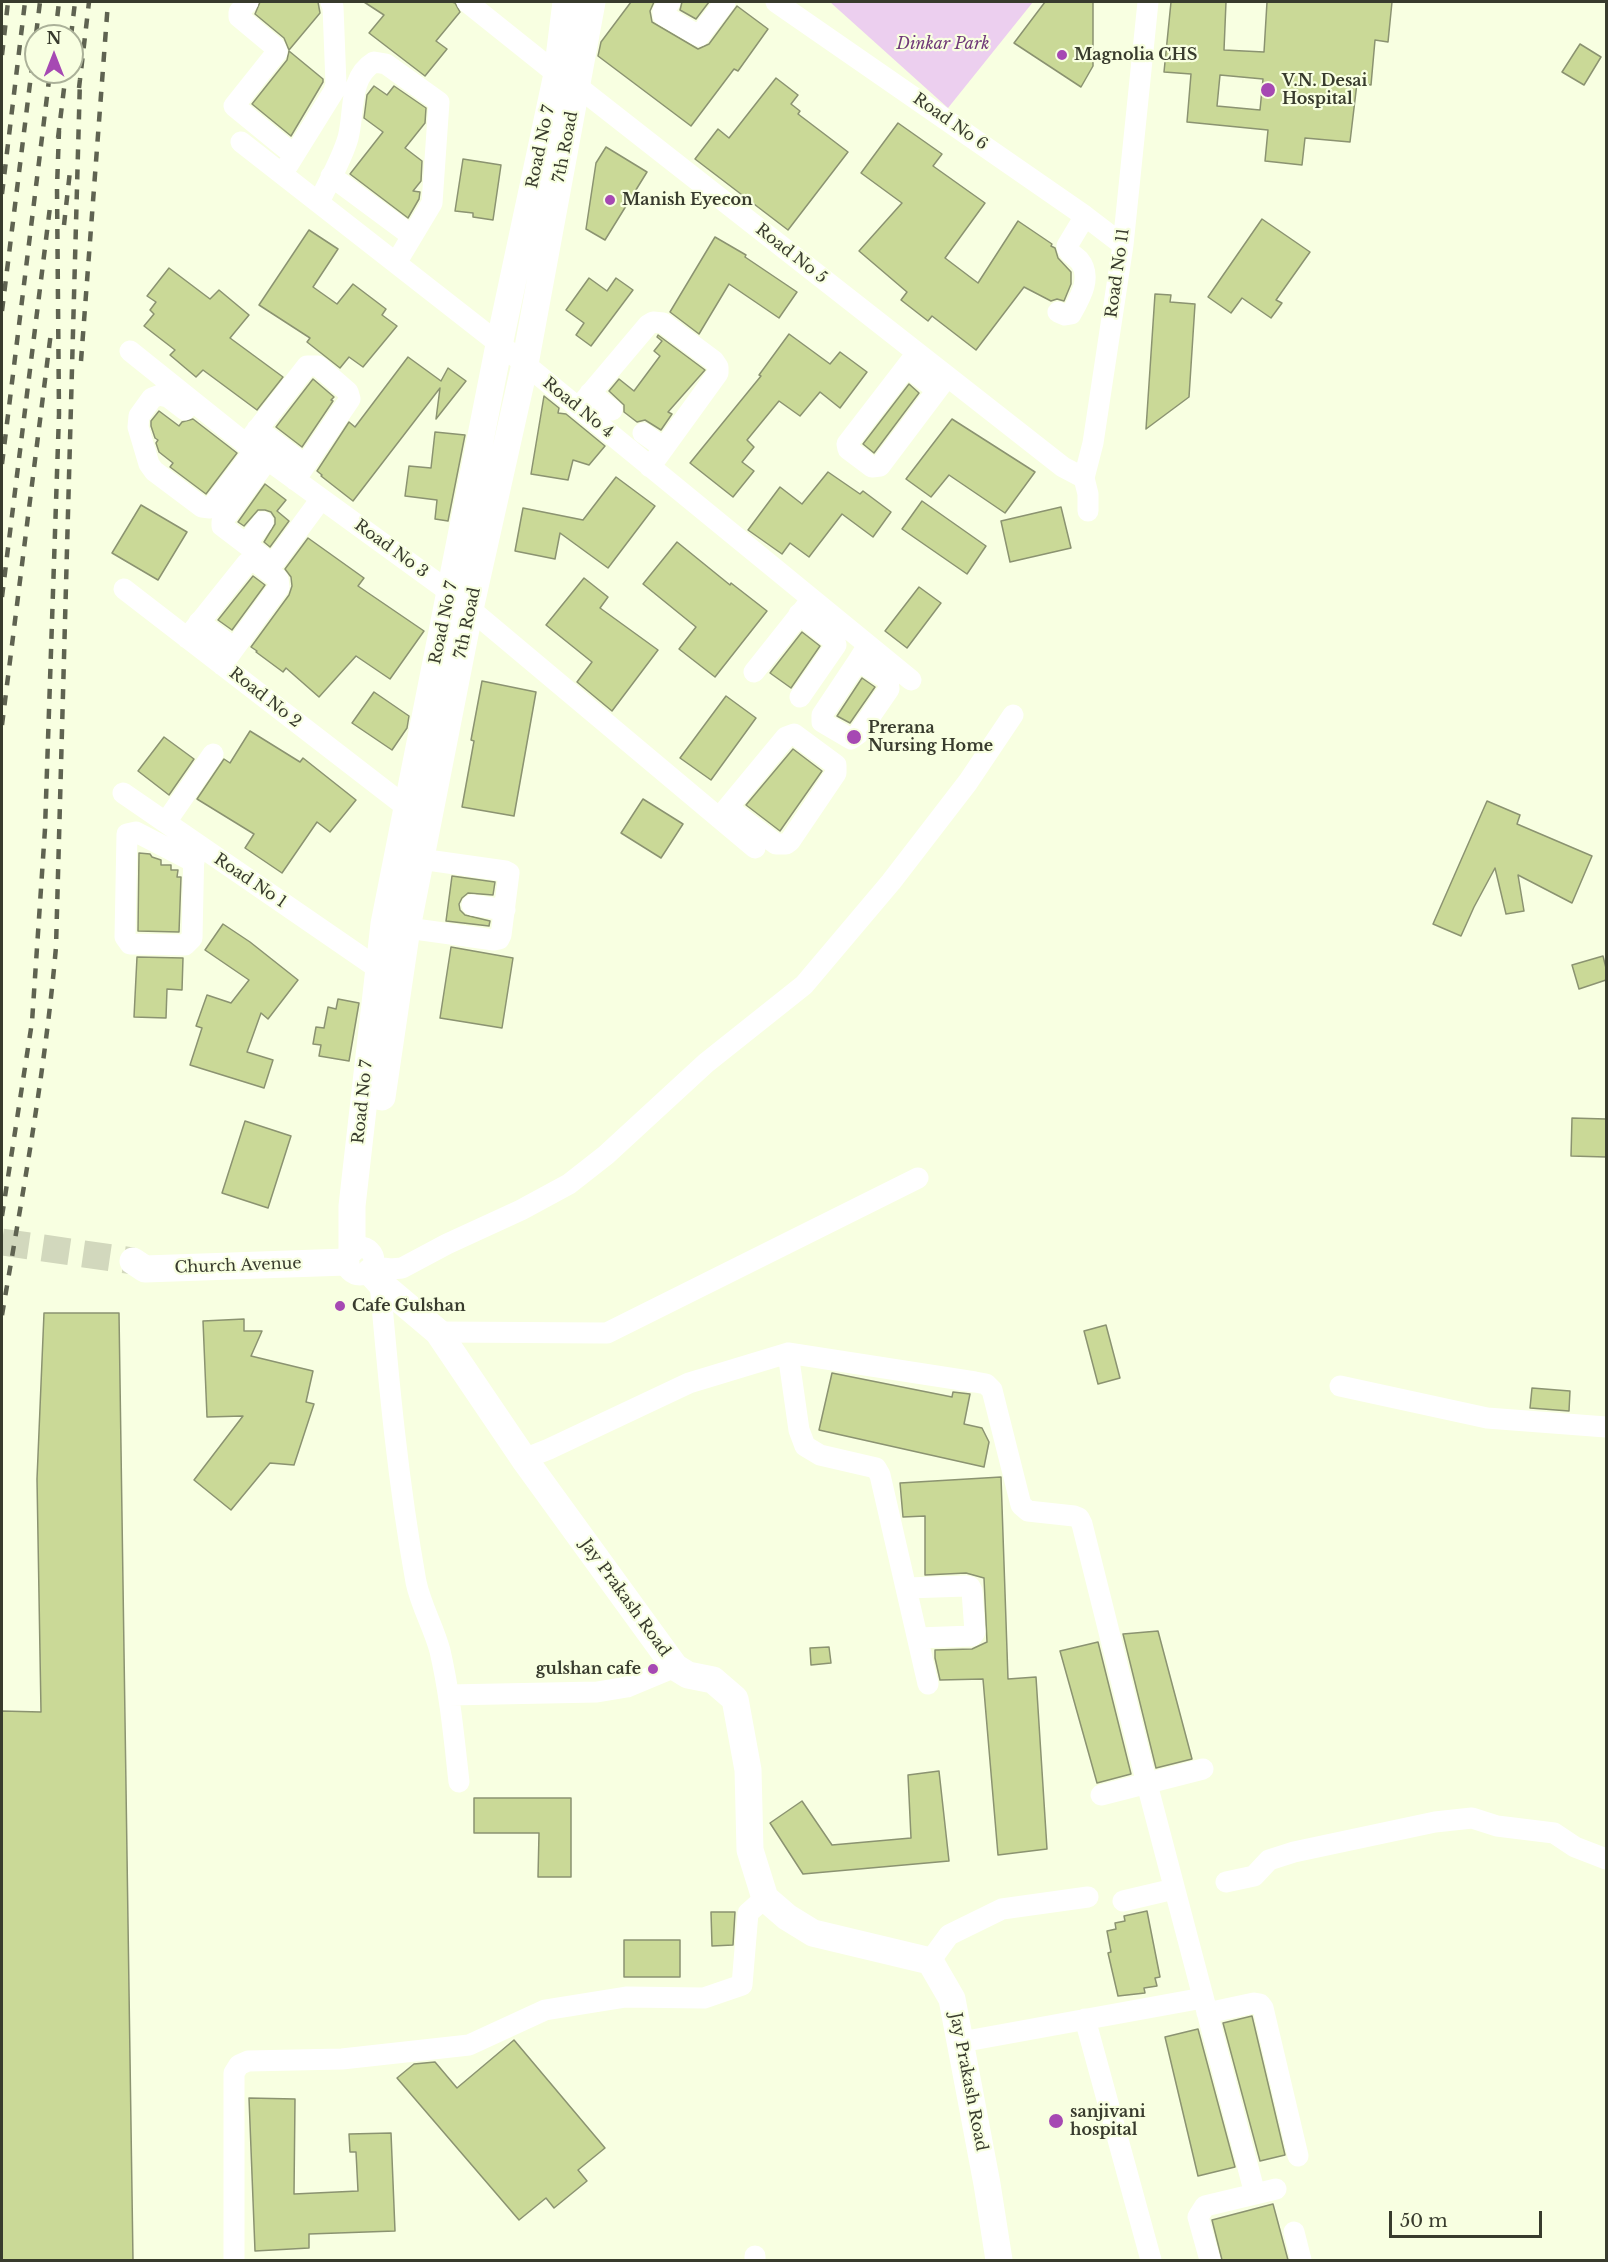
<!DOCTYPE html>
<style>
body{margin:0}
#map{position:relative;width:1608px;height:2262px;overflow:hidden;background:#f8ffe1;font-family:"Libre Baskerville",serif}
canvas{display:block}
.frame{position:absolute;inset:0;border:3px solid #383b2d;pointer-events:none}
.north{position:absolute;left:24px;top:24px;width:60px;height:60px;box-sizing:border-box;background:#f8ffe1;border:2px solid #abb199;border-radius:50%;rotate:0deg;font-size:16px;font-weight:700;line-height:24px;text-align:center;color:#383b2d}
.north::after{content:'';display:block;margin:auto;width:21px;height:27px;background:#a649b3;clip-path:polygon(50% 0,100% 100%,50% 72%,0 100%)}
.scale{position:absolute;left:1389px;top:2211px;width:153px;height:27px;box-sizing:border-box;border:3px solid #383b2d;border-top:0;padding-left:8px;font-size:18px;line-height:21px;white-space:nowrap;color:#383b2d;-webkit-text-stroke:4px #f8ffe1;paint-order:stroke}
</style>
<div id="map">
<canvas width="1608" height="2262"></canvas>
<div class="frame"></div>
<div class="north">N</div>
<div class="scale">50 m</div>
</div>
<script>
const g = document.querySelector('canvas').getContext('2d');
g.lineJoin = 'round';
function paint(path, color) { g.fillStyle = color; g.fill(path, 'evenodd'); }
function strokePath(path, color, width, dash) { g.strokeStyle = color; g.lineWidth = width; g.lineCap = dash ? 'butt' : 'round'; g.setLineDash(dash || []); g.stroke(path); }
function write(font, color, halo, rows, align = 'center') {
  g.font = font + ' "Libre Baskerville",serif'; g.lineWidth = 4.5; g.setLineDash([]); g.textBaseline = 'middle'; g.strokeStyle = halo; g.fillStyle = color; for (const [text, x, y, turn = 0] of rows) {
    g.save(); g.translate(x, y); g.rotate((+turn || 0) * Math.PI / 180); g.textAlign = isNaN(turn) ? turn : align; if (halo) g.strokeText(text, 0, 0); g.fillText(text, 0, 0); g.restore();
  }
}
const green = new Path2D(`
 M830,2h203l-85,106z`);
const building = new Path2D(`
 M260,2h58l2,11 -31,37 -5,-12 -29,-24z
 M364,2h88l3,1 5,9 -24,29 11,8 -22,27 -56,-43 15,-18z
 M631,2h23l-4,9 2,11 46,27 11,-5 28,-38 31,23 -30,42 -4,-2 -43,57 -93,-70 3,-14z
 M682,2h27l-13,17 -16,-9z
 M1045,2h48v64l-12,21 -67,-44z
 M1171,2h55l-2,48 40,2 3,-50h125l-4,40 -13,-2 -4,45 -14,-2 -7,59 -45,-4 -3,27 -37,-4 3,-31 -81,-8 4,-48 -27,-2zM1220,75l43,4 -3,31 -43,-4z
 M1580,44l21,13 -17,28 -22,-13z
 M289,51l34,28v3l-32,54 -39,-32 35,-44z
 M776,78l22,17 -7,9 9,7 -2,3 50,38 -60,78 -93,-71 23,-30 11,9z
 M374,86l13,9 7,-9 32,22 -1,15 -20,25 17,13 -1,20 -8,10 7,1 -1,7 -11,19 -58,-44 33,-42 -19,-14 3,-23z
 M898,123l44,31 -9,12 52,37 -40,55 33,25 40,-62 34,23 -1,2 4,2 3,10 13,14v12l-7,17 -7,-2 -6,2 -27,-14 -48,63 -44,-34 -4,5 -27,-21 6,-8 -48,-41 43,-48 -41,-30z
 M606,147l41,25 -42,68 -19,-11 10,-66z
 M463,159l38,6 -8,55 -20,-3v-4l-18,-2z
 M1262,219l48,33 -34,48 6,3 -11,15 -29,-20 -11,15 -23,-16z
 M309,230l29,19 -25,38 24,17 16,-20 33,25 -4,6 15,11 -34,41 -14,-10 -9,11 -33,-26 3,-4 -51,-33z
 M715,237l31,18 -1,2 52,35 -18,26 -50,-34 -30,50 -29,-22z
 M169,268l41,31 9,-9 30,25 -19,23 53,39 -26,33 -54,-40 -7,7 -26,-22 5,-5 -31,-24 10,-12 -4,-4 6,-8 -9,-6z
 M589,278l18,13 9,-13 17,12 -42,56 -15,-11 8,-12 -18,-13z
 M1155,294l16,1 -1,7 25,2 -6,93 -43,32z
 M789,334l41,30 10,-12 27,20 -27,36 -20,-16 -20,24 -21,-15 -32,39 7,7 -12,15 12,9 -21,26 -43,-34 71,-87 -2,-1z
 M658,335l47,35 -37,42 4,2 -11,16 -16,-10 -8,2 -13,-10v-7l-15,-14 10,-12 15,12 26,-35 -6,-5 8,-10 -5,-4z
 M408,357l33,24 7,-13 18,13 -30,38 4,-31 -87,113 -32,-25 1,-1 -5,-4 32,-49 6,5z
 M313,379l21,18 -3,3 2,1 -31,46 -26,-20z
 M909,384l10,9 -45,60 -11,-9z
 M544,396l15,12 -1,5 8,1 39,32 -16,19 -16,-5 -5,20 -37,-6z
 M159,411l20,15 3,-4 11,-3 44,34 -31,41 -36,-27 3,-4 -14,-11 -3,-9 2,-3 -3,-2 -4,-12v-5z
 M952,419l83,53 -30,41 -56,-38 -18,22 -25,-18z
 M435,432l30,3 -17,86 -13,-2 2,-19 -32,-4 4,-30 22,2z
 M828,472l32,22 3,-3 28,21 -18,25 -31,-23 -33,43 -19,-14 -8,11 -34,-24 32,-43 22,17z
 M616,477l39,29 -47,62 -48,-35 -5,26 -40,-8 8,-43 60,12z
 M265,484l21,16 -9,11 12,10 -19,26 -6,-5 11,-18v-6l-4,-6 -6,-2h-7l-14,16 -6,-4z
 M922,501l64,45 -19,28 -65,-45z
 M141,505l46,27 -29,48 -46,-27z
 M1061,507l10,41 -61,14 -9,-41z
 M308,538l56,40 -6,8 66,45 -34,48 -34,-23 -37,41 -33,-29 -3,4 -27,-20 1,-1 -6,-4 38,-52 3,-9 -1,-9 -6,-8z
 M677,542l53,43 1,-2 36,28 -52,66 -36,-28 17,-22 -53,-43z
 M253,576l12,9 -33,45 -14,-10z
 M584,578l24,19 -8,11 58,42 -46,61 -35,-29 15,-20 -46,-37z
 M919,587l22,16 -34,45 -22,-17z
 M802,632l18,14 -29,42 -21,-15z
 M862,678l13,9 -25,36 -13,-7z
 M482,681l54,11 -22,124 -52,-9 12,-66 -3,-1z
 M374,692l35,24 -2,12 -15,22 -40,-27z
 M726,696l30,22 -45,62 -31,-22z
 M250,731l50,31 3,-4 53,42 -26,32 -13,-10 -35,51 -37,-25 9,-14 -57,-35 27,-40 6,4z
 M164,737l30,22 -25,36 -31,-24z
 M793,749l29,22 -42,60 -34,-26z
 M643,799l40,25 -22,34 -40,-25z
 M1487,801l33,14 -3,9 75,32 -20,47 -54,-28 6,36 -18,3 -11,-46 -21,39 -13,29 -28,-12z
 M139,853l11,1 2,3 9,3v5h10v5h7l-1,7h4l-2,55 -41,-1z
 M452,876l43,6 -2,13 -25,-2 -6,5 -3,6 1,6 5,5 25,6 -1,5 -43,-5z
 M223,924l27,18 48,38 -30,39 -7,-6 -14,39 26,8 -9,28 -74,-23 12,-37 -6,-2 11,-31 24,8 18,-23 -44,-30z
 M451,947l62,11 -11,70 -62,-10z
 M1603,956l3,12v12l-27,9 -7,-24z
 M137,957l46,1 -1,32 -15,-1 -1,29 -32,-1z
 M338,999l21,4 -10,58 -30,-5 2,-11 -8,-1 3,-17 8,1 4,-21 8,2z
 M1572,1118l34,1v38l-35,-1z
 M245,1121l46,15 -23,72 -46,-15z
 M44,1313h75l14,947h-131v-549l39,1 -4,-233z
 M244,1319v12h18l-11,25 62,15 -7,31 8,2 -20,61 -24,-2 -39,47 -37,-30 49,-64 -36,1 -4,-96z
 M1106,1325l14,53 -22,6 -14,-53z
 M832,1373l120,24 1,-5 17,2 -6,30 18,4 7,14 -5,25 -165,-37z
 M1532,1388l38,3 -1,20 -39,-3z
 M1001,1477l7,202 28,-2 11,172 -49,6 -15,-176 -43,1 -5,-22v-8l37,-1 15,-7 -3,-64 -18,-5 -41,2v-59l-22,1 -3,-34z
 M1158,1631l34,128 -36,9 -33,-134z
 M1098,1642l33,132 -34,9 -37,-132z
 M829,1647l2,16 -20,2 -1,-17z
 M939,1771l10,90 -146,13 -33,-51 32,-22 30,44 79,-7 -3,-63z
 M474,1798h97v79h-33l1,-44h-65z
 M1147,1911l13,66 -5,1 2,8 -13,2 1,5 -27,3 -10,-43 3,-1 -4,-21 9,-2 -1,-6 10,-2 -1,-5z
 M711,1912h24l-2,33 -21,1z
 M624,1940h56v37h-56z
 M1252,2016l33,139 -25,6 -37,-138z
 M1198,2029l37,138 -37,9 -33,-139z
 M514,2040l91,108 -27,22 9,11 -33,27 -8,-10 -27,22 -122,-142 17,-14 21,-2 22,26z
 M249,2098l46,1 -1,95 64,-3 -2,-39h-6l-1,-18 42,-1 4,98 -86,3v14l-54,3z
 M1273,2204l15,56h-66l-10,-40z`);
const tertiaryTunnel = new Path2D(`
 M2,1242l131,19`);
const minor = new Path2D(`
 M248,2l-9,10v5l36,30 2,5 -43,54 60,49
 M467,2l90,72 20,12 486,381 21,11 9,-35 30,-198 25,-243
 M670,2l-7,9v4l36,21 26,-34
 M776,2l309,214 38,29
 M241,142l284,222 386,316
 M288,165l46,-74 2,-7 -3,-77 -2,-5
 M331,176l81,60
 M319,202c9,-19 23,-43 29,-64 7,-26 0,-60 26,-76l12,2 53,38 -7,101 -36,60
 M1058,312l7,3 6,-1c9,-16 22,-37 8,-54 -5,-5 -11,-7 -12,-14l18,-30
 M130,351l116,93 205,149 304,255
 M917,353l-70,91 1,5 24,18 8,-1 67,-89
 M907,367l30,23
 M590,393l22,17
 M578,408l70,-83 5,-3 10,1 51,38 4,6v6l-68,94
 M185,410l-17,-13 -8,-2 -8,3 -13,18 -1,11 11,37 5,7 48,36 8,1 3,-3 42,-55
 M257,429l48,36
 M643,433l21,15
 M246,444l61,-78h11l30,26 2,7 -55,81
 M268,459l-46,63v4l46,35 8,-1 45,-61
 M1084,478l4,16v17
 M246,544l17,-22
 M124,589l294,227
 M799,614l36,28 1,3 -36,52
 M199,622l35,26
 M187,638l60,-75 9,-1 22,17 1,8 -57,78
 M858,661l30,19 1,9 -31,45 -7,5 -29,-17v-7l36,-54 10,-16
 M754,672l54,-68
 M123,793l266,183
 M719,818l67,-81 8,-3 42,31v8l-46,68 -4,3h-10l-48,-36
 M166,822l47,-68
 M194,862l-58,-30 -9,2 -2,103 5,7 55,1 7,-7 2,-95
 M472,905l33,5
 M393,926l101,14 5,-1 2,-4 8,-62 -4,-2 -99,-14
 M346 1261a14 14 0 1 1 28 0a14 14 0 1 1-28 0Z
 M374,1267l17,2 11,-1 45,-24 74,-34 48,-26 37,-29 100,-92 98,-78 87,-103 77,-100 45,-67
 M380,1283c9,102 18,199 36,299 5,24 18,46 24,69 10,43 14,87 19,131
 M438,1332l169,1 311,-155
 M788,1353l11,77 6,16 15,9 56,13 4,7 48,209
 M1340,1386l147,32 119,9
 M524,1459l25,-10 140,-66 99,-30 187,29 11,2 6,6 29,115 7,6 46,5 5,2 3,6 65,260 108,410
 M907,1588l59,-2 4,1 2,4 3,41 -3,4 -54,2
 M449,1695l148,-3 30,-5 48,-20
 M1101,1795l102,-26
 M1226,1882l28,-6 15,-16 25,-8 141,-30 37,-4 25,8 57,7 21,14 31,12
 M1123,1901l51,-12
 M930,1961l19,-26 53,-26 86,-12
 M1207,2013l47,-10 6,1 3,4 35,148
 M1085,2019l66,241
 M961,2042l242,-44
 M1294,2232l7,28
 M755,2256v4
 M234,2260v-187l5,-8 9,-4 94,-2 127,-14 76,-35 81,-13 78,1 38,-13 6,-72 17,-15
 M1210,2260l-12,-43 7,-11 71,-17`);
const tertiary = new Path2D(`
 M382,1097l25,-169 63,-319 55,-245 67,-362
 M352,1249v-43l32,-282 115,-579 58,-271 9,-72
 M133,1261l12,8 201,-7
 M370,1272l10,11 58,49 86,127 151,208 13,8 25,5 22,19 13,71 2,80 15,48 22,19 26,16 117,28 22,38 35,185 12,76`);
const rail = new Path2D(`
 M55,36l4,-34
 M71,36l4,-34
 M2,55l6,-53
 M79,88l10,-86
 M58,138l8,-66
 M2,194l23,-192
 M64,225l6,-54
 M2,311l38,-309
 M81,361l27,-359
 M2,464l48,-392
 M2,597l48,-390
 M2,725l49,-393
 M2,1216l30,-194 13,-193 14,-415 -2,-227 2,-56
 M2,1315c21,-123 43,-243 54,-368l24,-868`);
const markers = [
 [1062,55,6,"#a649b3"],
 [1268,90,8,"#a649b3"],
 [610,200,6,"#a649b3"],
 [854,737,8,"#a649b3"],
 [340,1306,6,"#a649b3"],
 [653,1669,6,"#a649b3"],
 [1056,2121,8,"#a649b3"]
];
const parkNames = [
 ["Dinkar Park",943,44]
];
const poiNames = [
 ["Magnolia CHS",1074,55],
 ["V.N. Desai",1282,81],
 ["Hospital",1282,99],
 ["Manish Eyecon",622,200],
 ["Prerana",868,728],
 ["Nursing Home",868,746],
 ["Cafe Gulshan",352,1306],
 ["gulshan cafe",641,1669,"right"],
 ["sanjivani",1070,2112],
 ["hospital",1070,2130]
];
const streetNames = [
 ["Road No 6",950,122,35],
 ["Road No 7",541,147,-78],
 ["7th Road",566,147,-79],
 ["Road No 5",791,254,38],
 ["Road No 11",1118,273,-82],
 ["Road No 4",578,408,39],
 ["Road No 3",391,549,36],
 ["Road No 7",444,623,-78],
 ["7th Road",468,623,-78],
 ["Road No 2",265,698,38],
 ["Road No 1",250,881,34],
 ["Road No 7",363,1102,-84],
 ["Church Avenue",238,1266,-2],
 ["Jay Prakash Road",625,1598,54],
 ["Jay Prakash Road",968,2082,79]
];
paint(green, '#eccfef');
paint(building, '#cad997');
strokePath(building, '#8b9371', 1.5);
strokePath(tertiaryTunnel, '#d2d8bd', 27, [27, 14]);
strokePath(minor, '#fff', 21);
strokePath(tertiary, '#fff', 27);
strokePath(rail, '#5f6351', 4.5, [10, 10]);
for (const [x, y, r, color] of markers) { const dot = new Path2D(); dot.arc(x, y, r, 0, 2 * Math.PI); g.fillStyle = color; g.fill(dot); strokePath(dot, '#f8ffe1', 2); }
write('italic 16px', '#703978', '#f8ffe1', parkNames);
write('bold 16px', '#383b2d', '#f8ffe1', poiNames, 'left');
write('16px', '#383b2d', '#f8ffe1', streetNames);
</script>
